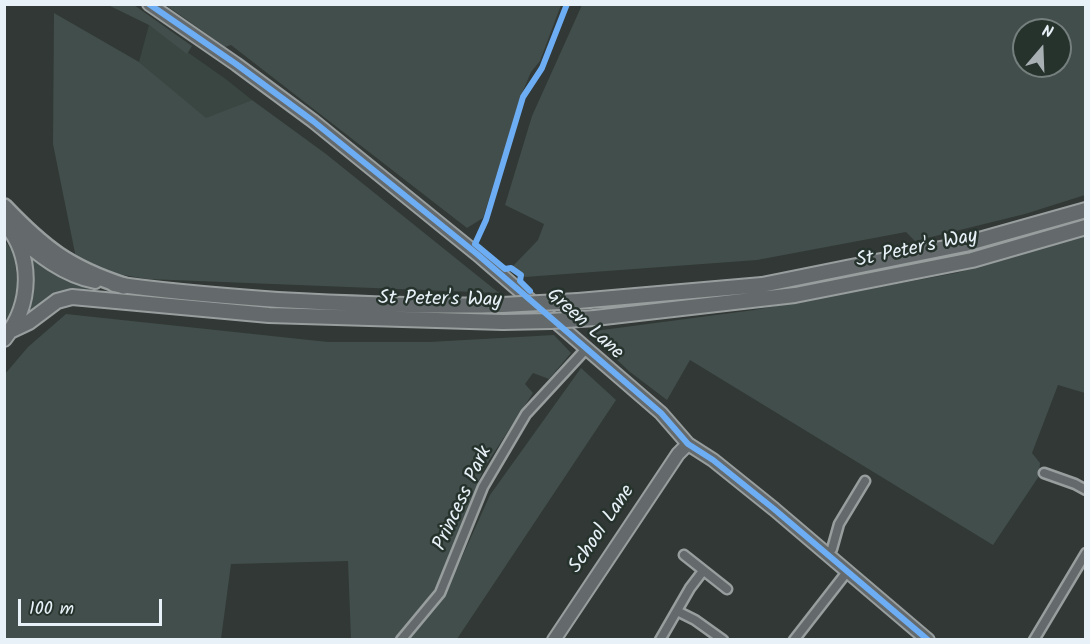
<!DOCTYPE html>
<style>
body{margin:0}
#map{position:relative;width:1090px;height:644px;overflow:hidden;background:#313835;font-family:Kalam,sans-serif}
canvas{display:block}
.frame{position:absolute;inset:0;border:6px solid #e8f1f8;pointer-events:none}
.north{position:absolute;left:1012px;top:18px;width:60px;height:60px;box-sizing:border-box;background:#26332d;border:2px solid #747f7e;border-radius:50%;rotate:19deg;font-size:16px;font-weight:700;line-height:24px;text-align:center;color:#e8f1f8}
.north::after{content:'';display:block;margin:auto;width:21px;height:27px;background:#a8b0b4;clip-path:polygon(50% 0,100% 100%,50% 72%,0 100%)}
.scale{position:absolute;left:18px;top:599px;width:144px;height:27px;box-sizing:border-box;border:3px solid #e8f1f8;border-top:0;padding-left:8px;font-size:18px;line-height:21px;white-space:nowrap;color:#e8f1f8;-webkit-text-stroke:4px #26332d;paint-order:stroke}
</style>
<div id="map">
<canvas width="1090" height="644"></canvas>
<div class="frame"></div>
<div class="north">N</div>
<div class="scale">100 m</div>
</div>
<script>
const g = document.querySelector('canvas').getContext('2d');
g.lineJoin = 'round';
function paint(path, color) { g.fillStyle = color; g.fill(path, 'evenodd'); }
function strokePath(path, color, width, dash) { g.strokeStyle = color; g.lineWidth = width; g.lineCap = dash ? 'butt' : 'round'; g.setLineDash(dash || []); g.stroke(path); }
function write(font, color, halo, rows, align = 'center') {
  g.font = font + ' Kalam,sans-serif'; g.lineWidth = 5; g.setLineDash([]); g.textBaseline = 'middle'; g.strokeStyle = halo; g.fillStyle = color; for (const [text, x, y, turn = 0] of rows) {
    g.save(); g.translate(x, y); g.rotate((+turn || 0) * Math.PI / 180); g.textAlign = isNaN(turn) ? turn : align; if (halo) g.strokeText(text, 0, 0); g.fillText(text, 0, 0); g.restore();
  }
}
const built = new Path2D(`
 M149,25l78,55 25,20 -46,19 -67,-57z`);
const green = new Path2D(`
 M108,5h26l58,41 -5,8 -38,-29z
 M166,5h395l-21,56 -9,11 -8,19 -40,127 -16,10 -236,-183 -6,2z
 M582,5h503v190l-60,19 -110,27 -9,-9 -149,28 -232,17 -12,-11 25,-26 6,-16 -39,-19 27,-89zM1024,30h36v36h-36z
 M54,13l85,49 67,56 46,-18 74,54 173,139 -352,-14 -47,-8 -23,-8 -24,-119z
 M1085,236v157l-27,-8 -26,68 8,10 -1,13 -46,69 -303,-185 -23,40 -37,-28 -43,-40 167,-22 202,-37z
 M4,239l11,17 3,46 -13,22z
 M31,256c21,15 42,26 66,34l2,4c-34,-1 -44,-3 -71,20 4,-20 7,-37 3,-58z
 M66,314l262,28h101l125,-7 17,18 -22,26 -16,-6 -8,11 8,9 -49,75 -48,119 -37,52h-48l-3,-78 -117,3 -10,75 -216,1v-266l23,-27z
 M581,368l35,32 -159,239h-49l35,-40 47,-104z`);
const street = new Path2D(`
 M1044,473l31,11 11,6
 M684,555l43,34
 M827,555l5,-6 7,-25 26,-43
 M677,611l18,9 28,20
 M401,640l39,-47 43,-106 43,-73 60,-65
 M660,640l30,-52 13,-17
 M794,640l53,-68
 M1034,640l52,-87`);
const secondary = new Path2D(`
 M149,4l87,60 77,57 164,133 184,159 27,31 25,16 61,49 154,131
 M554,640l124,-186 10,-10`);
const primary = new Path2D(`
 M4,222c30,34 28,83 0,117
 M15,234c24,21 49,41 80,47
 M114,284c54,8 109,12 164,16 75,4 149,7 224,5
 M578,301l184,-16 203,-41 121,-34
 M595,318l200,-23 177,-35 114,-33
 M10,331l19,-9 28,-21 15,-4 197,18 234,7`);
const highway = new Path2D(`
 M4,207c40,42 65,61 120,79`);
const primaryBridge = new Path2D(`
 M502,305l76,-4
 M503,322l48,-1 44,-3`);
const cycleway = new Path2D(`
 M149,4l87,60 77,57 164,133 184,159 27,31 25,16 61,49 154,131
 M530,291l-10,-10 1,-6 -10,-7 -6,1 -30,-25 11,-24 37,-123 19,-29 25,-64`);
const streetNames = [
 ["St Peter's Way",917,250,-12],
 ["St Peter's Way",440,301,1],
 ["Green Lane",584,325,42],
 ["Princess Park",464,499,-65],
 ["School Lane",603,530,-56]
];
paint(built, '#3a4641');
paint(green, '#424e4b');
strokePath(street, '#989d9e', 13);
strokePath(secondary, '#989d9e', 16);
strokePath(primary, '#989d9e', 18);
strokePath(highway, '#989d9e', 20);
strokePath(street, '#646a6b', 8);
strokePath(secondary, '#646a6b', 12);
strokePath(primary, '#646a6b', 14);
strokePath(highway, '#646a6b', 15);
strokePath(primaryBridge, '#989d9e', 18, []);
strokePath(primaryBridge, '#646a6b', 14);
strokePath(cycleway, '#6dadf4', 6);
write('20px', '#e8f1f8', '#26332d', streetNames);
</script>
